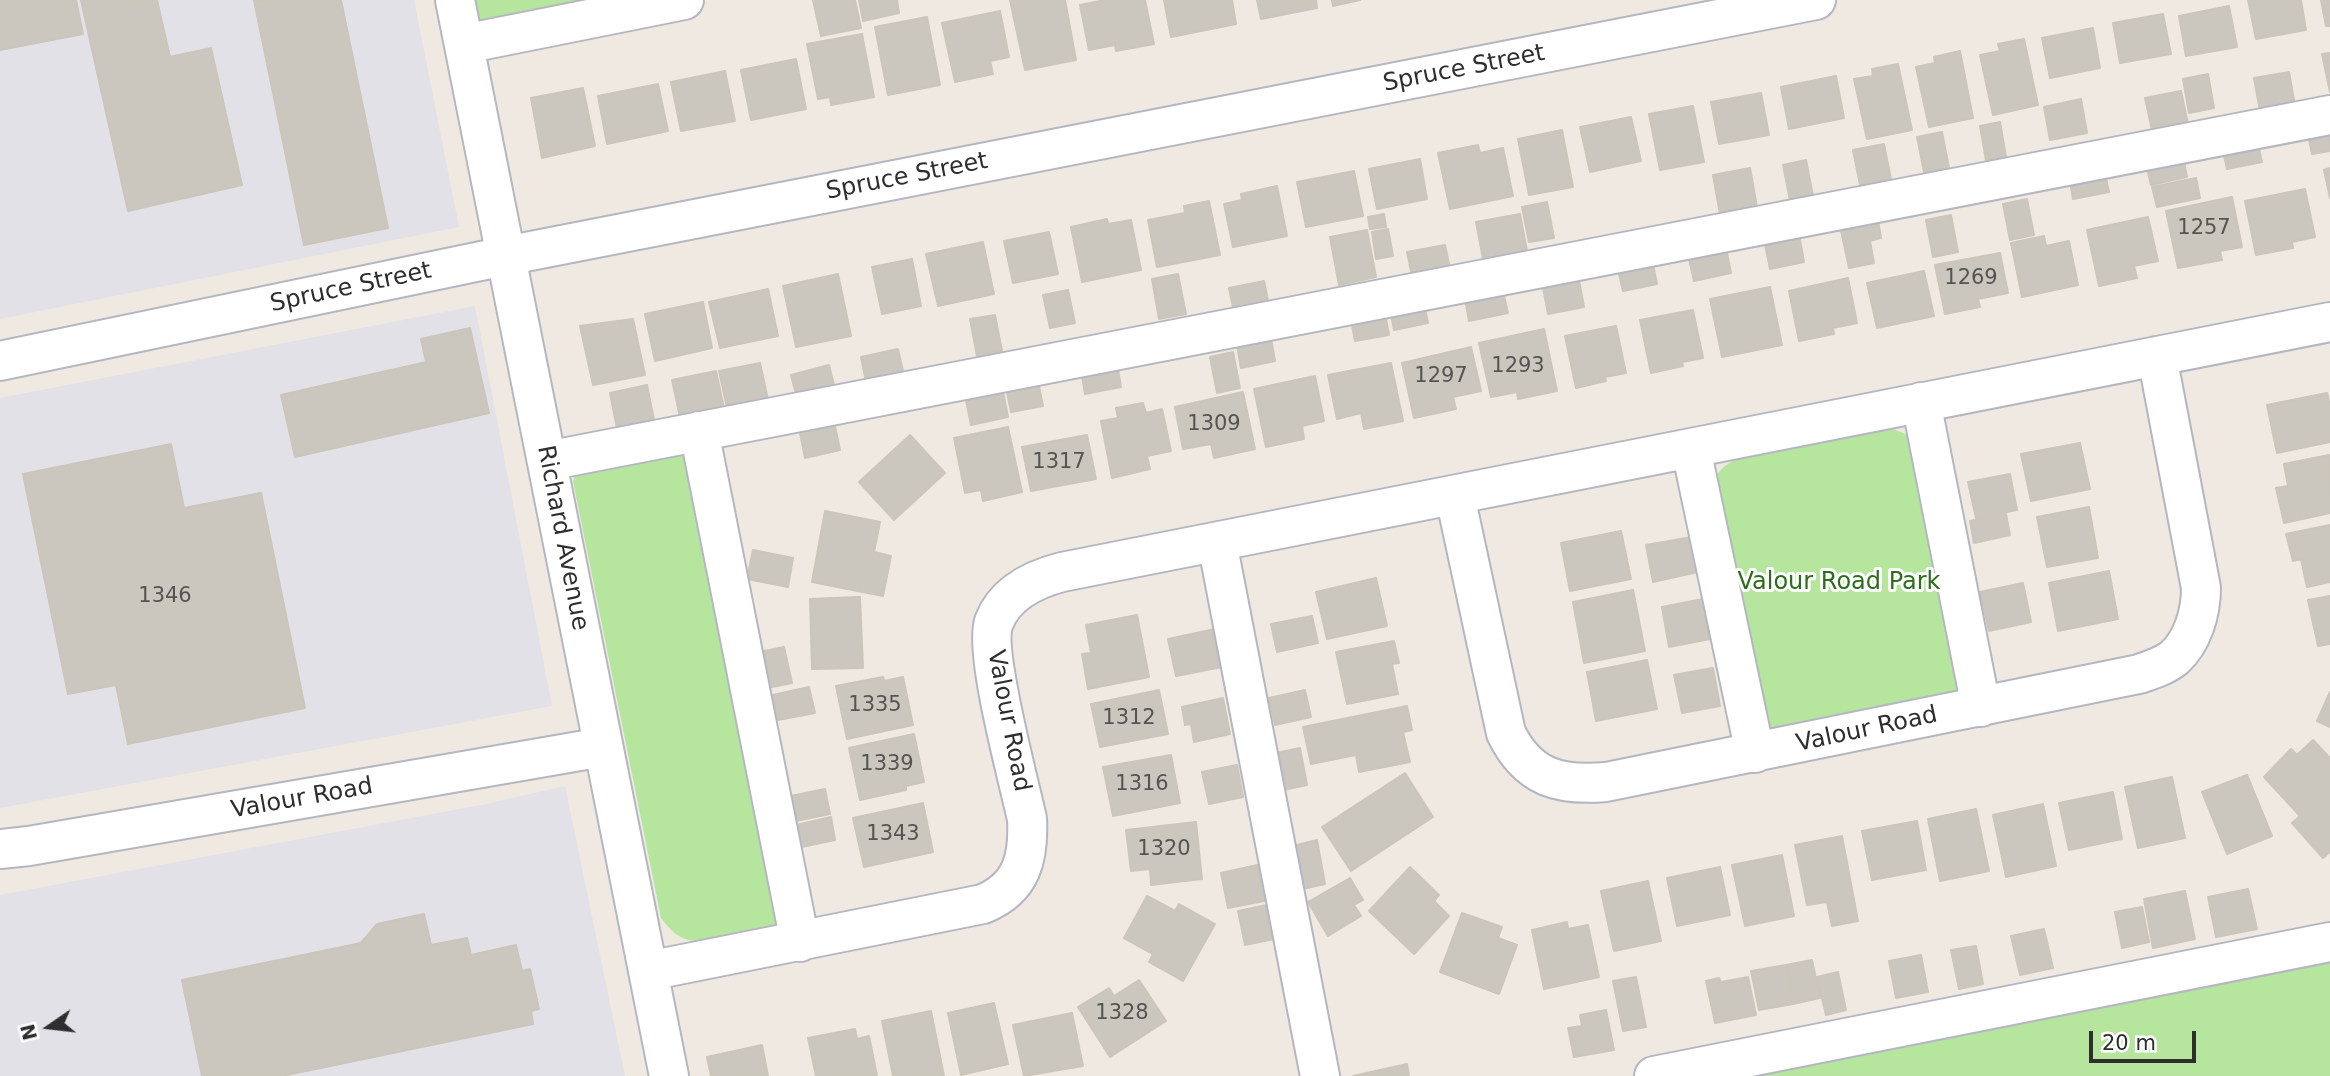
<!DOCTYPE html>
<style>
body{margin:0}
#map{position:relative;width:2330px;height:1076px;overflow:hidden;background:#efe9e1;font-family:"DejaVu Sans",sans-serif}
canvas{display:block}
.north{position:absolute;left:14px;top:992px;width:70px;height:70px;-webkit-text-stroke:5px #fff;paint-order:stroke;rotate:256deg;font-size:19px;font-weight:700;line-height:28px;text-align:center;color:#2e2e2e}
.north::after{content:'';display:block;margin:auto;width:24px;height:32px;background:#2e2e2e;clip-path:polygon(50% 0,100% 100%,50% 72%,0 100%)}
.scale{position:absolute;left:2089px;top:1031px;width:107px;height:32px;box-sizing:border-box;border:4px solid #2e2e2e;border-top:0;padding-left:9px;font-size:21px;line-height:24px;white-space:nowrap;color:#2e2e2e;-webkit-text-stroke:5px #fff;paint-order:stroke}
</style>
<div id="map">
<canvas width="2330" height="1076"></canvas>
<div class="north">N</div>
<div class="scale">20 m</div>
</div>
<script>
const g = document.querySelector('canvas').getContext('2d');
g.lineJoin = 'round';
function paint(path, color) { g.fillStyle = color; g.fill(path, 'evenodd'); }
function strokePath(path, color, width, dash) { g.strokeStyle = color; g.lineWidth = width; g.lineCap = dash ? 'butt' : 'round'; g.setLineDash(dash || []); g.stroke(path); }
function write(font, color, halo, rows, align = 'center') {
  g.font = font + ' "DejaVu Sans",sans-serif'; g.lineWidth = 6; g.setLineDash([]); g.textBaseline = 'middle'; g.strokeStyle = halo; g.fillStyle = color; for (const [text, x, y, turn = 0] of rows) {
    g.save(); g.translate(x, y); g.rotate((+turn || 0) * Math.PI / 180); g.textAlign = isNaN(turn) ? turn : align; if (halo) g.strokeText(text, 0, 0); g.fillText(text, 0, 0); g.restore();
  }
}
const industrial = new Path2D(`
 M0,0h414l45,227 -459,92z
 M475,306l77,400 -552,102v-410z
 M565,786l60,290h-625v-181l486,-91z`);
const green = new Path2D(`
 M474,0h104l1,5 -100,18z
 M1893,429l15,6 53,249 -9,11 -176,36 -7,-4 -54,-247c4,-11 10,-15 20,-20z
 M682,444l101,472 -7,10 -81,15c-17,-2 -24,-10 -34,-23l-88,-437 5,-13z
 M2330,952v124h-617z`);
const building = new Path2D(`
 M0,0h76l7,34 -83,16z
 M81,0h76l13,57 41,-9 31,137 -114,26z
 M254,0h87l47,228 -84,17z
 M813,0h42l6,28 -40,8z
 M859,0h38l2,13 -36,8z
 M1010,0h55l11,60 -51,10z
 M1105,0h40l9,44 -38,7 -1,-6 -26,5 -9,-45z
 M1164,0h68l4,24 -65,13z
 M1257,0h59l1,8 -56,11z
 M1332,0h28l-27,6z
 M2248,0h53l5,30 -50,9z
 M2321,0h9v26h-4z
 M2229,6l8,41 -51,9 -7,-40z
 M1000,11l9,46 -19,4 3,13 -38,8 -13,-59z
 M2163,14l8,40 -51,9 -7,-40z
 M927,17l13,68 -52,10 -13,-68z
 M2093,28l7,40 -50,10 -8,-40z
 M862,34l12,63 -43,8 -1,-8 -12,2 -11,-55z
 M2024,39l14,66 -45,10 -13,-60 20,-4 -2,-7z
 M1960,51l13,67 -44,9 -13,-60 19,-4 -1,-6z
 M2330,53v39l-8,-38z
 M796,59l10,50 -55,11 -10,-50z
 M1898,64l14,66 -45,9 -13,-60 19,-3 -1,-7z
 M725,71l10,50 -54,10 -10,-49z
 M2289,72l6,34 -35,5 -6,-33z
 M2208,74l6,34 -25,5 -6,-34z
 M1836,76l8,42 -55,11 -8,-42z
 M658,84l10,47 -61,13 -9,-48z
 M583,88l12,58 -53,12 -11,-60z
 M2181,91l7,33 -36,6 -7,-32z
 M1761,93l8,42 -50,9 -8,-42z
 M2081,99l6,34 -37,7 -6,-33z
 M1693,106l11,56 -44,8 -11,-56z
 M1631,117l10,44 -51,11 -10,-45z
 M2000,122l6,35 -20,3 -6,-34z
 M2330,125v26l-18,3 -5,-24z
 M1562,130l11,57 -44,8 -11,-56z
 M1942,132l7,36 -25,4 -7,-35z
 M2257,140l5,22 -35,7 -5,-22z
 M1884,144l7,35 -31,6 -7,-35z
 M1478,145l2,8 23,-5 10,48 -63,13 -12,-56z
 M2182,152l5,25 -36,8 -6,-25z
 M1420,159l7,40 -50,10 -8,-40z
 M1806,160l7,36 -23,4 -7,-35z
 M1750,168l7,39 -37,7 -7,-39z
 M2330,168v30l-6,-28z
 M2104,169l5,23 -36,7 -4,-23z
 M1354,171l9,45 -57,11 -9,-45z
 M2196,178l4,20 -43,9 -5,-20z
 M1277,186l10,50 -54,11 -9,-43 18,-4 -1,-6z
 M2305,189l10,48 -23,5 1,6 -37,7 -11,-54z
 M2232,197l10,50 -22,4 2,9 -44,8 -12,-57z
 M2027,199l7,36 -24,5 -7,-36z
 M1209,201l11,54 -63,12 -9,-47 37,-7 -1,-7z
 M1547,202l7,36 -25,4 -7,-35z
 M1384,214l2,13 -16,2 -2,-12z
 M1520,214l7,37 -44,8 -7,-37z
 M1877,214l4,24 -11,3 4,22 -25,5 -10,-47z
 M1951,215l7,37 -25,5 -7,-37z
 M2148,217l10,44 -24,5 3,12 -38,8 -12,-56z
 M1107,219l1,5 23,-4 10,50 -59,12 -11,-55z
 M1388,229l5,27 -17,3 -4,-27z
 M1798,229l6,33 -34,7 -7,-34z
 M1367,230l9,47 -37,8 -9,-48z
 M1049,232l9,42 -45,9 -9,-42z
 M2044,236l2,10 23,-5 9,44 -56,12 -11,-54z
 M983,242l11,52 -56,12 -12,-52z
 M1725,243l6,30 -37,8 -7,-31z
 M1445,245l5,24 -38,7 -5,-24z
 M2000,253l8,40 -30,6 2,8 -35,7 -10,-49z
 M912,259l9,47 -39,8 -10,-47z
 M1652,259l5,25 -34,7 -6,-26z
 M1924,271l10,45 -57,12 -10,-45z
 M838,274l13,62 -55,11 -13,-61z
 M1178,274l8,40 -27,5 -7,-40z
 M1578,275l6,32 -36,7 -6,-32z
 M1848,278l9,45 -24,5 1,6 -35,7 -10,-50z
 M1264,281l5,24 -35,7 -5,-24z
 M1502,287l6,26 -39,8 -5,-27z
 M1770,287l12,58 -60,12 -12,-58z
 M768,289l10,47 -58,12 -11,-46z
 M1068,290l7,33 -25,5 -7,-33z
 M703,302l9,46 -57,13 -10,-47z
 M1424,303l4,20 -34,7 -4,-20z
 M1384,308l5,27 -34,6 -5,-26z
 M1693,310l10,48 -21,4 1,4 -32,7 -11,-53z
 M995,315l7,36 -25,5 -7,-37z
 M633,319l12,56 -52,10 -13,-59z
 M1616,326l10,47 -21,4 1,4 -30,7 -11,-52z
 M470,328l19,85 -194,44 -14,-62 145,-33 -5,-23z
 M1544,329l13,62 -39,8 -1,-7 -26,5 -12,-54z
 M1270,333l5,28 -34,7 -5,-28z
 M1471,347l10,44 -28,6 3,12 -42,9 -12,-55z
 M898,349l6,27 -38,6 -5,-25z
 M1233,352l7,36 -23,5 -7,-36z
 M760,363l9,41 -41,8 -9,-41z
 M1117,363l4,24 -36,7 -4,-24z
 M1391,363l12,58 -39,8 -3,-16 -24,6 -9,-44z
 M829,365l6,24 -38,9 -6,-23z
 M716,371l9,42 -44,9 -9,-42z
 M1315,376l9,45 -22,5 2,13 -38,8 -12,-58z
 M1038,381l5,25 -32,6 -5,-25z
 M647,385l8,40 -37,8 -8,-40z
 M1002,387l6,30 -37,8 -6,-30z
 M1243,392l12,57 -41,9 -3,-14 -28,5 -8,-42z
 M2327,393l3,12v37l-53,11 -10,-48z
 M1143,403l3,10 16,-4 9,42 -24,5 3,13 -38,9 -11,-57 17,-3 -2,-10z
 M834,421l6,29 -35,8 -6,-30z
 M1008,427l14,65 -39,9 -2,-11 -16,3 -11,-55z
 M910,435l35,38 -51,47 -35,-38z
 M1087,435l9,44 -65,12 -9,-44z
 M2080,443l10,46 -59,12 -10,-47z
 M171,444l13,64 77,-15 44,215 -177,36 -12,-59 -48,9 -45,-220z
 M2329,455l1,58 -46,10 -8,-35 12,-2 -4,-22z
 M2010,474l7,36 -41,8 -8,-36z
 M2089,507l9,51 -51,9 -10,-50z
 M825,511l55,11 -6,30 17,4 -8,40 -71,-14z
 M2006,514l4,21 -36,8 -4,-22z
 M2330,525v57l-23,5 -6,-28 -8,2 -7,-27z
 M1621,531l10,48 -61,12 -9,-48z
 M1692,537l6,35 -45,10 -7,-37z
 M753,550l40,8 -5,29 -41,-8z
 M2109,571l9,48 -60,12 -9,-48z
 M1376,578l11,48 -60,13 -11,-47z
 M2023,583l8,39 -42,9 -9,-39z
 M1633,590l12,61 -61,12 -11,-61z
 M2330,596v48l-12,2 -10,-46z
 M860,597l3,71 -51,1 -2,-70z
 M1703,599l7,40 -41,8 -7,-40z
 M1137,615l12,62 -61,12 -6,-35 9,-1 -5,-28z
 M1312,616l6,27 -41,9 -6,-28z
 M1215,629l7,38 -46,9 -8,-37z
 M1394,641l5,22 -7,1 6,30 -51,10 -11,-52z
 M784,647l8,36 -25,5 -8,-36z
 M1647,660l10,49 -61,12 -9,-49z
 M1713,668l7,38 -38,7 -8,-38z
 M883,677l1,4 19,-4 10,48 -66,14 -11,-53z
 M809,687l6,26 -37,7 -5,-25z
 M1159,690l9,44 -68,13 -9,-43z
 M1305,690l6,27 -36,8 -6,-27z
 M2330,692v35l-13,-6z
 M1223,698l7,36 -36,8 -3,-18 -6,1 -3,-18z
 M1407,706l5,24 -9,2 7,30 -51,10 -3,-17 -45,9 -8,-37z
 M914,734l10,48 -18,4v4l-46,10 -11,-52z
 M2313,740l17,18v94l-7,6 -31,-35 8,-7 -36,-39 27,-28 6,6z
 M1300,748l7,37 -24,5 -7,-37z
 M1171,755l9,48 -67,13 -10,-49z
 M1237,765l6,32 -34,7 -7,-32z
 M1405,773l28,44 -82,54 -29,-44z
 M2247,775l25,61 -45,18 -25,-62z
 M2172,777l13,61 -47,10 -13,-61z
 M825,789l5,25 -39,8 -5,-25z
 M2113,792l9,47 -53,11 -10,-47z
 M923,803l10,49 -69,15 -11,-49z
 M2043,804l13,62 -50,11 -13,-62z
 M1976,809l13,62 -49,10 -12,-62z
 M831,817l4,23 -38,8 -5,-22z
 M1917,821l9,49 -54,10 -10,-49z
 M1196,822l6,57 -51,6 -1,-16 -19,2 -5,-41z
 M1842,836l16,85 -26,5 -5,-24 -20,3 -12,-60z
 M1317,840l8,44 -23,5 -9,-43z
 M1782,855l12,61 -49,10 -13,-61z
 M1262,864l7,36 -41,8 -7,-35z
 M1410,867l29,28 -5,6 15,15 -35,38 -45,-43z
 M1720,867l10,48 -53,11 -10,-48z
 M1350,878l13,22 -9,5 7,11 -33,20 -20,-34z
 M1648,881l13,60 -47,10 -13,-60z
 M2248,889l9,40 -41,8 -8,-40z
 M2185,891l10,48 -42,9 -9,-49z
 M1147,896l28,15 4,-7 36,20 -32,57 -34,-19 4,-8 -29,-16z
 M1267,905l7,34 -29,6 -7,-34z
 M2142,907l7,35 -27,6 -7,-36z
 M1462,913l40,14 -4,11 19,7 -18,49 -59,-22z
 M424,914l7,31 36,-7 4,17 45,-10 6,26 8,-2 9,40 -8,2 2,13 -251,52h-80l-20,-96 179,-37 16,-19z
 M1567,922l1,7 20,-4 11,52 -55,12 -12,-59z
 M2044,929l9,39 -33,7 -9,-39z
 M1976,946l7,38 -24,5 -8,-39z
 M1921,955l7,37 -32,6 -7,-37z
 M1812,960l8,38 -27,6 -7,-39z
 M1786,965l7,39 -34,6 -8,-39z
 M1838,972l8,38 -20,5 -9,-38z
 M1636,977l10,50 -23,4 -10,-50z
 M1748,977l8,38 -41,8 -9,-42 13,-3 2,4z
 M1139,980l27,41 -56,36 -32,-50 31,-19 5,8z
 M994,1003l14,61 -47,11 -13,-62z
 M1606,1010l8,40 -40,7 -6,-29 14,-2 -2,-11z
 M931,1011l13,65h-51l-11,-55z
 M1072,1013l11,53 -59,10 -11,-51z
 M855,1029l2,10 12,-3 8,40h-61l-8,-38z
 M762,1045l6,31h-57l-4,-19z
 M1407,1064l2,12h-56z`);
const minor = new Path2D(`
 M455,0l214,1076
 M464,44l220,-44
 M0,361l505,-105 1311,-256
 M1921,402l60,305
 M699,431l101,511
 M1691,449l64,304
 M547,461l1783,-346
 M1455,496l51,237c22,45 53,53 100,49l533,-108c12,-4 25,-8 35,-16 19,-17 27,-46 27,-70l-44,-232
 M1217,542l103,534
 M0,849l29,-3 574,-99
 M648,971l335,-67c39,-16 46,-46 44,-85 -8,-37 -44,-169 -33,-197 11,-29 41,-43 68,-50l1268,-250
 M1654,1076l676,-134`);
const numberNames = [
 ["1257",2204,229],
 ["1269",1971,279],
 ["1293",1518,367],
 ["1297",1441,377],
 ["1309",1214,425],
 ["1317",1059,463],
 ["1346",165,597],
 ["1335",875,706],
 ["1312",1129,719],
 ["1339",887,765],
 ["1316",1142,785],
 ["1343",893,835],
 ["1320",1164,850],
 ["1328",1122,1014]
];
const streetNames = [
 ["Spruce Street",1464,69,-11],
 ["Spruce Street",907,177,-11],
 ["Spruce Street",351,288,-12],
 ["Richard Avenue",562,538,79],
 ["Valour Road",1008,721,79],
 ["Valour Road",1867,730,-12],
 ["Valour Road",302,799,-10]
];
const parkNames = [
 ["Valour Road Park",1839,583]
];
paint(industrial, '#e3e1e8');
paint(green, '#b6e59e');
paint(building, '#cbc7bf');
strokePath(building, '#cbc5ba', 2);
strokePath(minor, '#b4b7c1', 42);
strokePath(minor, '#fff', 38);
write('21px', '#555452', null, numberNames);
write('24px', '#2e2e2e', '#fff', streetNames);
write('24px', '#2c6e1b', '#fff', parkNames);
</script>
